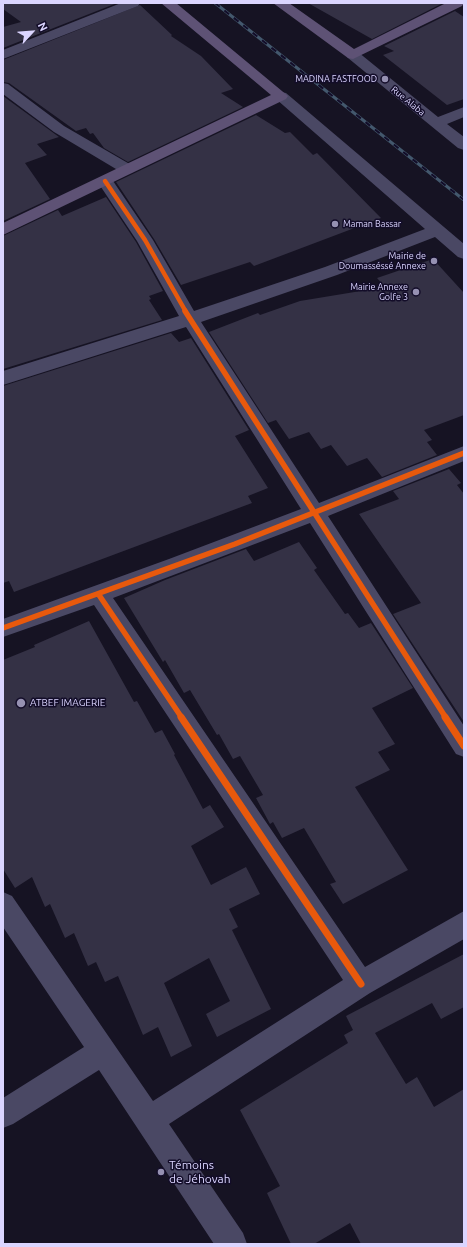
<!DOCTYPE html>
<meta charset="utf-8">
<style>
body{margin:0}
#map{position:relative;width:467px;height:1247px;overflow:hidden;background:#161323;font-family:Ubuntu,sans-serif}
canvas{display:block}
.frame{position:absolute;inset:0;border:4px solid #dbd5ff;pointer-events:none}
.north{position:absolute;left:12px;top:12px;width:40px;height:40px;-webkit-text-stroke:3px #130d29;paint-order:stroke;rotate:64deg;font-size:11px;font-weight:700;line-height:16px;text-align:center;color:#dbd5ff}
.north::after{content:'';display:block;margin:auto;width:14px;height:18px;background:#dbd5ff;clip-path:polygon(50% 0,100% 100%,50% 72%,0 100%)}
</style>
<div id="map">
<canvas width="467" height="1247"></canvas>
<div class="frame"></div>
<div class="north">N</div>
</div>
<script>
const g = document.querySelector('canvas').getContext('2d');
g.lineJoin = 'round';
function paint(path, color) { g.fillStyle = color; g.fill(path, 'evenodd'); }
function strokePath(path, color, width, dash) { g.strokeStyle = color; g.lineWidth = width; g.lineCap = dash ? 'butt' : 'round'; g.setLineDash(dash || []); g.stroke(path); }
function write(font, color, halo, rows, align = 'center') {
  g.font = font + ' Ubuntu,sans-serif'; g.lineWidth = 3; g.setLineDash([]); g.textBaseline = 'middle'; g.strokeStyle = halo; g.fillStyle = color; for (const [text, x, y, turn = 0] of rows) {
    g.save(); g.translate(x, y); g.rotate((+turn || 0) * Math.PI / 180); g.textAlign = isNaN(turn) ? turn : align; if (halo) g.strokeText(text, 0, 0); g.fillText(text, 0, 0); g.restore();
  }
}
const building = new Path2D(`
 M3,3h114l-114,45v-21l18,-5 -18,-13z
 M308,3h135l-71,36z
 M140,5l32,30 -1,1 30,20 32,33 -12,4 22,14 -115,55 -24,-14 -11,-15 -3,1 -4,-6 -10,3 -67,-48 -6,-1v-22z
 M455,11l9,6v82l-17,6 -64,-50 11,-4 -10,-5z
 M3,96l56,41 -22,7 10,11 -22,8 25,36 -47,22z
 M256,115l29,18 5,-1 23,23 4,-2 64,65 -127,48 -4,-4 -69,23 -27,-46 -38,-57z
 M106,197l30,45 27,49 -14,5 2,3 -2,1 13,20 -159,49v-133l55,-26 4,6z
 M433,259l31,34v122l-40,15 8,10 -5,2 10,13 -55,22 -15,-19 -20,8 -16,-21 -10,4 -12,-17 -20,7 -13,-19 -8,3 -59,-91 49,-19 2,2 40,-14 85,-14 -8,-9z
 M171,333l8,9 12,-4 58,92 -14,6 33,52 -20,8 4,7 -238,89 -5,-11 -6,2v-197z
 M449,469l12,14 -4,2 7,9v228l-71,-108 28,-11 -62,-89 40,-15 -6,-8z
 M299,542l18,26 -3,2 31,44 3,-1 11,15 12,-5 42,65 -41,20 23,36 -17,8 12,18 -35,17 53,83 -65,34 -13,-20 6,-2 -32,-54 -22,10 -9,-16 -3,2 -14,-26 7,-3 -23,-39 -7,3 -14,-25 -2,1 -27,-45 -6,3 -19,-33 -2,2 -39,-64 41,-18 81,-31 8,12z
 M89,621l45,81 3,-1 18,32 7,-3 13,24 -1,1 29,54 7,-4 14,22 -33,19 20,39 35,-18 14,27 -31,15 9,18 -6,3 39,79 -54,28 -11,-23 24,-13 -21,-43 -45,25 28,63 -21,11 -13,-30 -15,8 -25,-59 -13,6 -9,-20 -8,4 -14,-33 -9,5 -15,-34 -5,3 -13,-30 -17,11 -12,-19v-209l32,-13 -1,-2z
 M464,954v53l-23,12 -9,-16 -57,30 31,51 11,-7 17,30 30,-18v155h-103l-11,-21 -36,21h-23l-24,-51 13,-7 -40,-76 108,-67 -4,-8 9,-5 -7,-14z`);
const minor = new Path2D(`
 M121,3h19l-2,3 -135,53v-9z
 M353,51l5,1 80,65 26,-10v10l-17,7 17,13v13l-6,-2 -110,-90 -2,-3 2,-3z
 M3,83l5,1 56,42 69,40 2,3 -2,3 -6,2 -6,-2 -67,-40 -51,-38z
 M281,92l5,1 178,151v15l-6,-2 -23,-20 -98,38 -136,47 118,181 145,-57v15l-136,55 136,210v31l-8,-3 -146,-231 -197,75 252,369 99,-56v28l-94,54 -201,131 74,109 4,11h-33l-115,-174 -86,54 -10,4v-30l81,-51 -81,-120v-35l9,4 141,205 190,-121 -249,-375 -91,32v-18l166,-60 132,-50 -115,-182 -183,58v-14l176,-55 -42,-75 -40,-60 2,-3 6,-2 6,2 42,62 41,71 131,-44 100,-38 -149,-130 -2,-3 2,-3z`);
const major = new Path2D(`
 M161,3h15l112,93 -2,3 -283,136v-12l268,-128z
 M273,3h16l65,46 92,-46h18l-2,3 -109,53 -5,-1z`);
const rail = new Path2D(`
 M215,3l249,197`);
const cyclewayFar2 = new Path2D(`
 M105,181l40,59 41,72`);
const cyclewayFar1 = new Path2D(`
 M185,311l261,407
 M99,595l83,123
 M3,628l232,-84 229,-91`);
const cycleway = new Path2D(`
 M181,717l180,267
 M445,717l19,29`);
const markers = [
 [385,79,4,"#9691b2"],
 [335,224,4,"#9691b2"],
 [434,261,4,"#9691b2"],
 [416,292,4,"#9691b2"],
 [21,703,5,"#9691b2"],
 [161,1172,4,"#9691b2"]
];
const farPoinames = [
 ["MADINA FASTFOOD",377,79],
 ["Maman Bassar",343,224,"left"],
 ["Mairie de",426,256],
 ["Doumasséssé Annexe",426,266],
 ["Mairie Annexe",408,287],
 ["Golfe 3",408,297]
];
const farStreetnames = [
 ["Rue Alaba",408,101,39]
];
const poiNames = [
 ["ATBEF IMAGERIE",30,703]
];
const nearPoinames = [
 ["Témoins",169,1165],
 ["de Jéhovah",169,1179]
];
paint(building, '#343145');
paint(minor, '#4a4864');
paint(major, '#5e5275');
strokePath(rail, '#43586d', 3);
strokePath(rail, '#130d29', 2, [6]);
strokePath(cyclewayFar2, '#e8590c', 4.5);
strokePath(cyclewayFar1, '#e8590c', 5.5);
strokePath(cycleway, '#e8590c', 7);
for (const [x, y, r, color] of markers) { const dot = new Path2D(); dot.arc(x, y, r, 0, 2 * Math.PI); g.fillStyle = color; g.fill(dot); strokePath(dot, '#130d29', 1.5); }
write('9px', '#dbd5ff', '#130d29', farPoinames, 'right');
write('9px', '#dbd5ff', '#130d29', farStreetnames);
write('10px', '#dbd5ff', '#130d29', poiNames, 'left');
write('12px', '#dbd5ff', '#130d29', nearPoinames, 'left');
</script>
